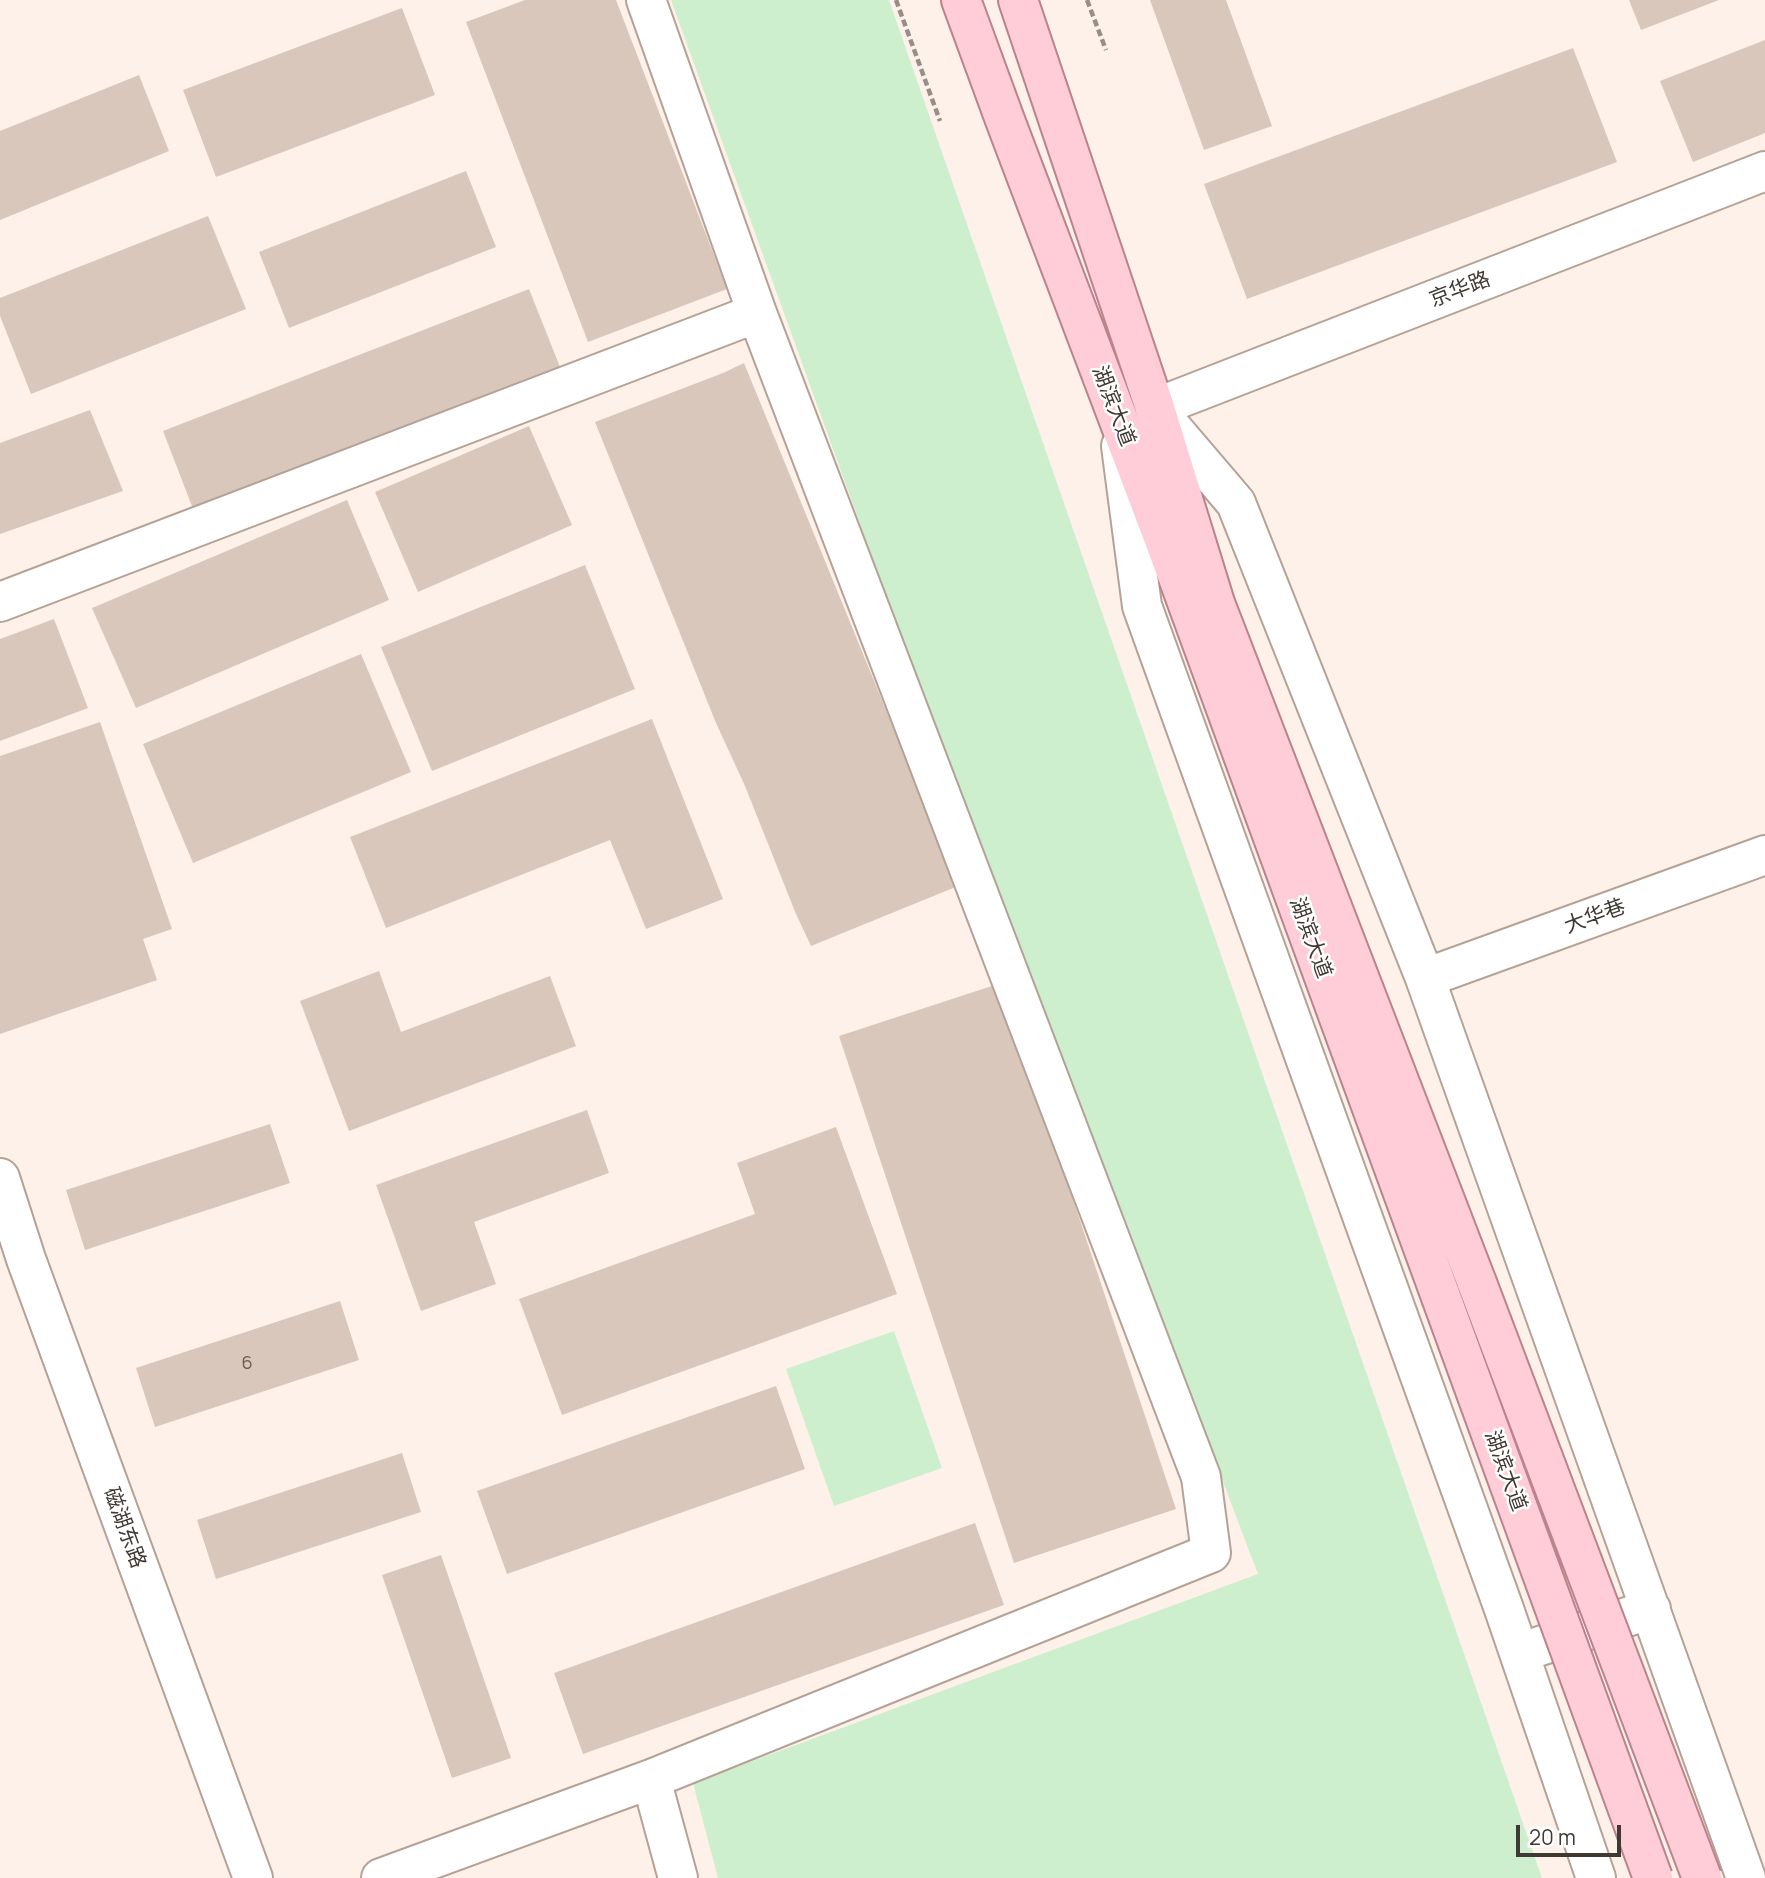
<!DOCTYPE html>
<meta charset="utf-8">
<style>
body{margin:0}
#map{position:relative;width:1765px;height:1878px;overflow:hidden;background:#fdf1ea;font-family:Manrope,sans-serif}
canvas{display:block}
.scale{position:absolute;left:1516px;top:1825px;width:105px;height:32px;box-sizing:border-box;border:4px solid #403833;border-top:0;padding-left:9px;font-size:21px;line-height:24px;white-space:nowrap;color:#403833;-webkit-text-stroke:5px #fff;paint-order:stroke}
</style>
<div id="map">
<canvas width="1765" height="1878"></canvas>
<div class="scale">20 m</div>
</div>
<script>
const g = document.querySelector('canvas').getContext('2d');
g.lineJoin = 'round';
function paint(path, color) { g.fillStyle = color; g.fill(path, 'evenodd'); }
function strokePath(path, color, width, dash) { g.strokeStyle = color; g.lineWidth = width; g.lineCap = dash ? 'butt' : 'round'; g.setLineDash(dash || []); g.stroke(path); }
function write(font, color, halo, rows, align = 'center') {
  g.font = font + ' Manrope,"Noto Sans SC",sans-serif'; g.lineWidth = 5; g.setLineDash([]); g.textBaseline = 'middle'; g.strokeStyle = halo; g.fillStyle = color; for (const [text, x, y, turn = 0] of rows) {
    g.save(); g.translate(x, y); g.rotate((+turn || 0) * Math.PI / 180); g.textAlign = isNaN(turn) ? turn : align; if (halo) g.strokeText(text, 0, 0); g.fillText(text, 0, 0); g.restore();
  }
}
const green = new Path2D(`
 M671,0h218l653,1878h-824l-25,-95 565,-209 -377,-992z
 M894,1331l48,137 -108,38 -48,-137z`);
const building = new Path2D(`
 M525,0h91l111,289 -139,53 -122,-320z
 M1150,0h76l46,126 -68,24z
 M1629,0h90l-78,30z
 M402,8l33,87 -219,82 -33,-87z
 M1765,40v93l-72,29 -33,-81z
 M1573,48l44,114 -370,137 -43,-115z
 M139,75l30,76 -169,69v-89z
 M466,171l30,76 -207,81 -30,-76z
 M208,216l38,93 -215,85 -31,-78v-18z
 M529,289l33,83 -367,142 -32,-83z
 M744,363l214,523 -147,60 -15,-32 -51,-128 -29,-63 -121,-301 128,-49z
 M90,410l33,81 -123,43v-91z
 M529,426l43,99 -154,67 -43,-100z
 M347,500l42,100 -253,108 -44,-100z
 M585,565l50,124 -203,82 -51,-124z
 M54,619l34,89 -88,33v-102z
 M361,654l50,118 -218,91 -50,-119z
 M652,719l71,180 -77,30 -36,-89 -224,88 -36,-91z
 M100,722l72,207 -29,10 14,41 -157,54v-278z
 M379,971l22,61 149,-56 26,70 -227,85 -49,-130z
 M1001,983l175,526 -162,54 -175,-527z
 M587,1110l22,63 -135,49 22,62 -75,27 -45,-126z
 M270,1124l20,59 -205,67 -19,-60z
 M836,1127l61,167 -335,121 -43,-116 236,-85 -18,-51z
 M340,1301l19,59 -204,67 -19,-59z
 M776,1386l29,83 -298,105 -30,-83z
 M402,1453l19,59 -205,67 -19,-59z
 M975,1523l29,82 -421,149 -29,-81z
 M441,1555l70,203 -59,20 -70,-203z`);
const path = new Path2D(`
 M896,0l44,121
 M1087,0l19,50`);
const minor = new Path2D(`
 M646,0l111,313 444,1164 10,76 -560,226 27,99
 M1121,446l21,160 362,1003 92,269
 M0,602l757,-289
 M1425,978l340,-123
 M0,1178l26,81 227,619
 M1519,1653l132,-44
 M381,1878l270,-99
 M1746,1878l-321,-900 -189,-475 -81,-95 610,-237`);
const major = new Path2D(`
 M961,0l44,120 160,422 276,755
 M1018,0l137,408 60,195 262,680`);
const majorBridge = new Path2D(`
 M1477,1283l225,595
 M1441,1297l212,581`);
const numberNames = [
 ["6",247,1364]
];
const streetNames = [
 ["京华路",1460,290,-21],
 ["湖滨大道",1113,406,69],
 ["大华巷",1595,917,-20],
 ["湖滨大道",1310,938,70],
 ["湖滨大道",1505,1471,70],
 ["磁湖东路",124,1528,70]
];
paint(green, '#cdefce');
paint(building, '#dac7bb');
strokePath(minor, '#b5a296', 42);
strokePath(major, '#bb838c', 42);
strokePath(path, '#988e88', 4.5, [7, 3.5]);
strokePath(minor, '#fff', 38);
strokePath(major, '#fecdd7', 38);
strokePath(majorBridge, '#bb838c', 42, []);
strokePath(majorBridge, '#fecdd7', 38);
write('18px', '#665c55', null, numberNames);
write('21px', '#403833', '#fff', streetNames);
</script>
